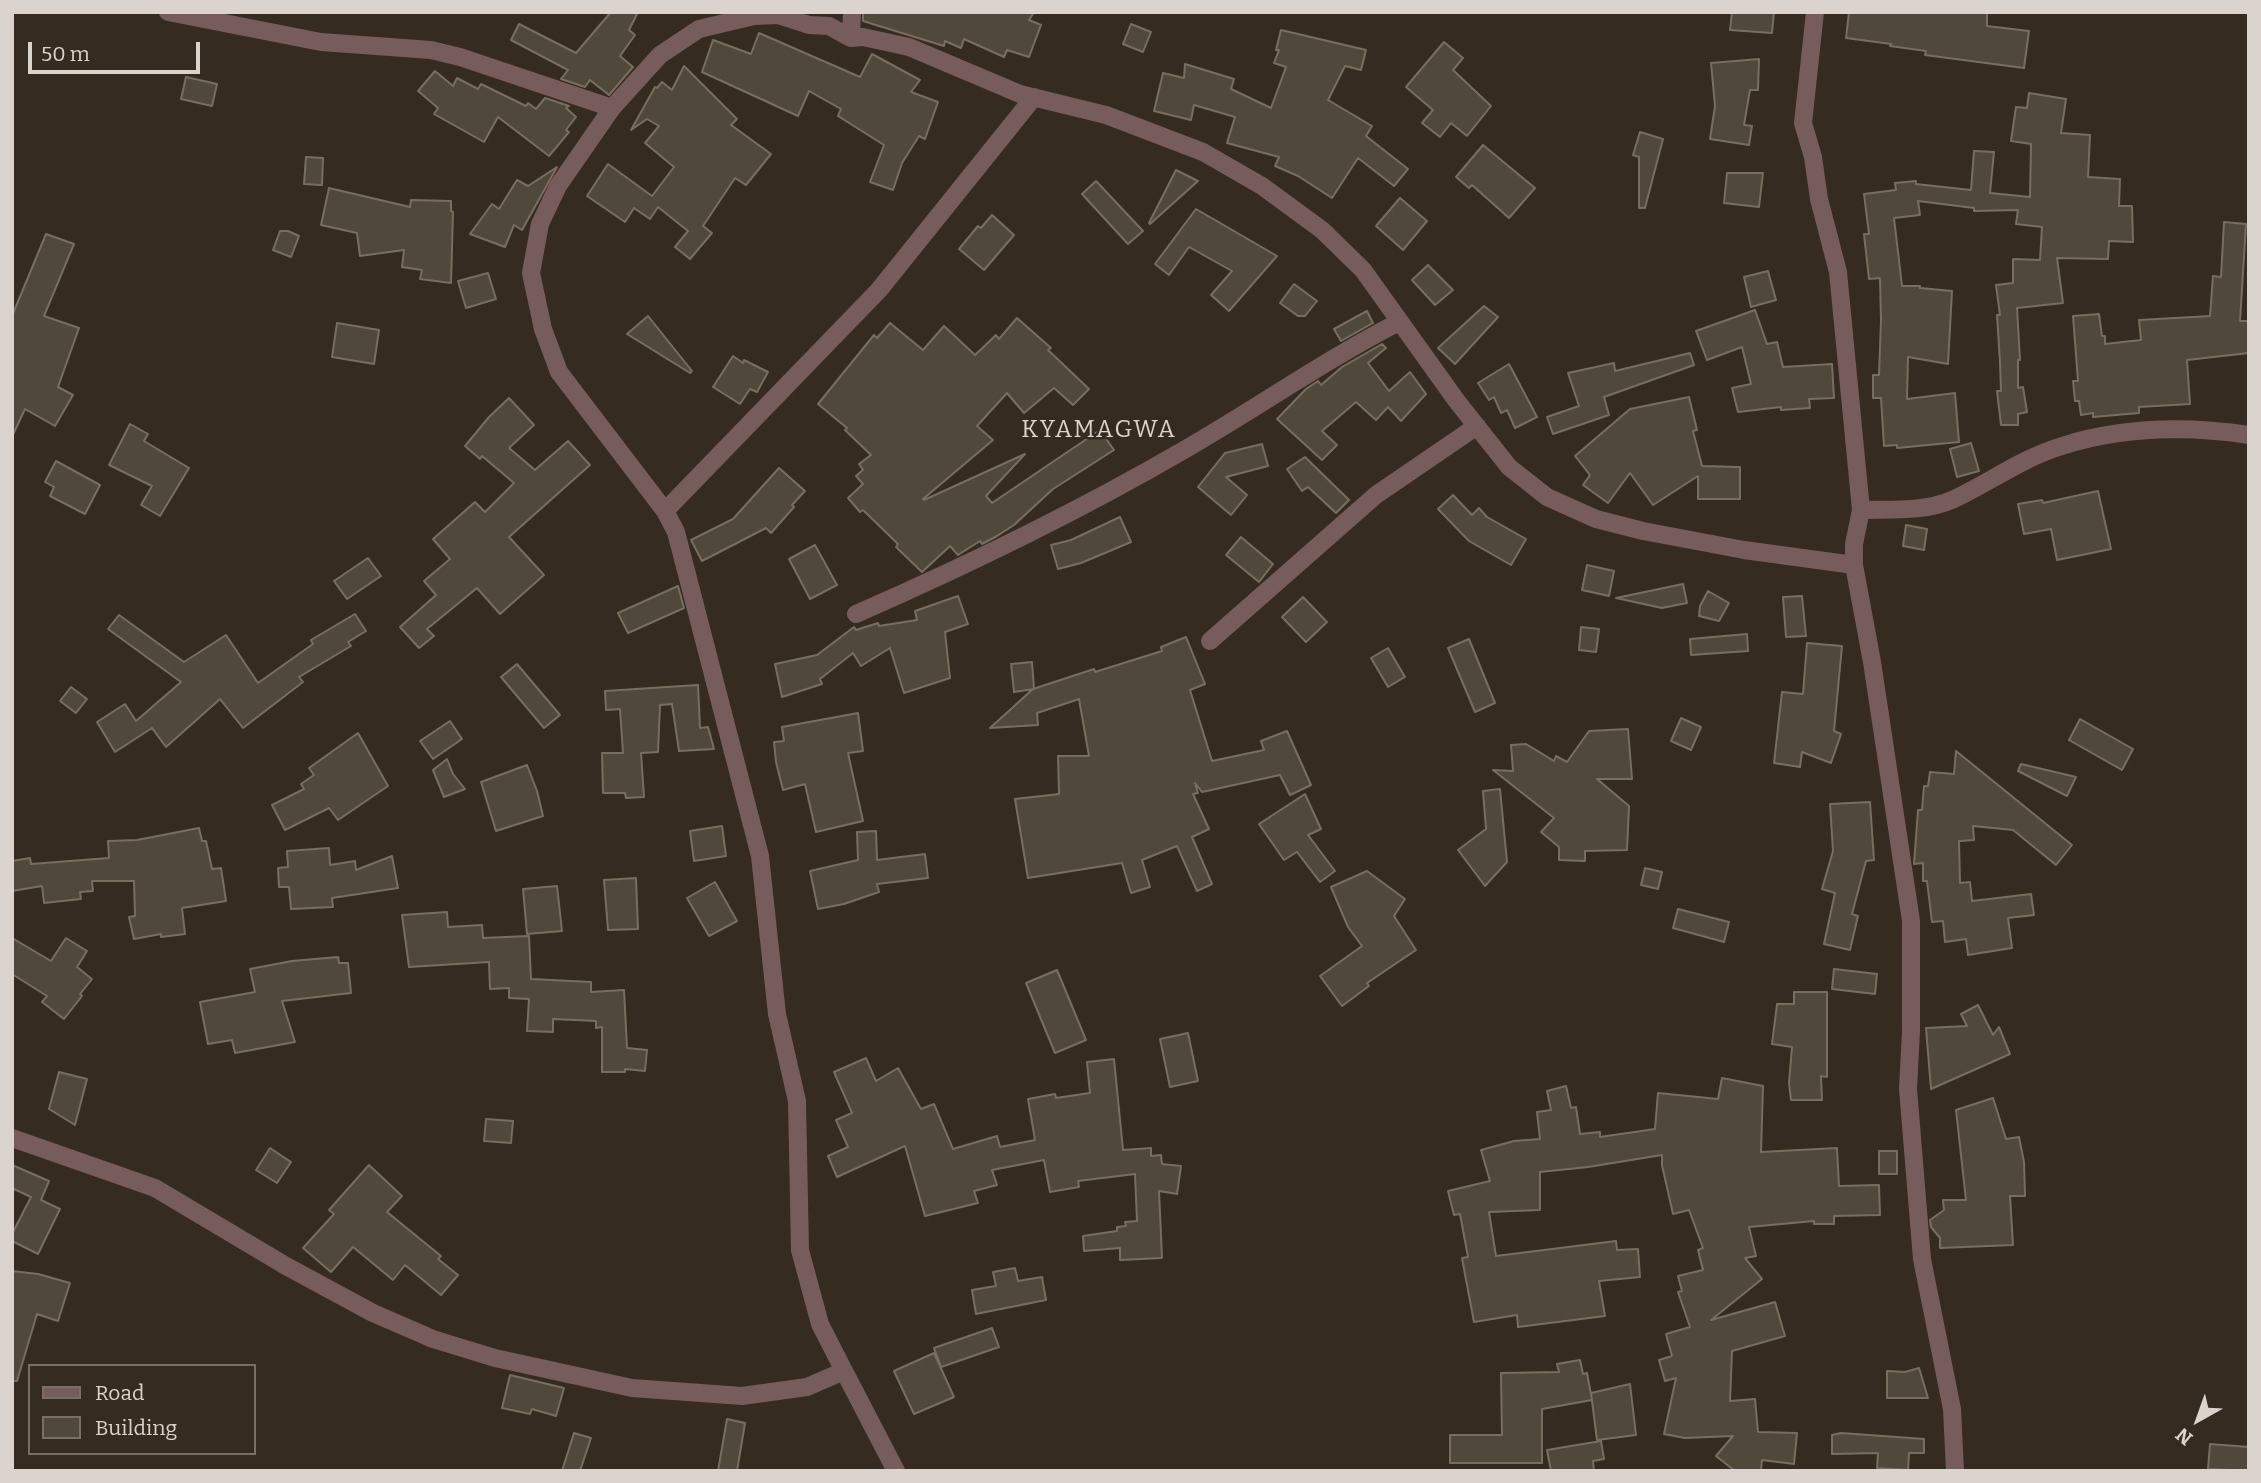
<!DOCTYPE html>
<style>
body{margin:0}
#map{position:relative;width:2261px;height:1483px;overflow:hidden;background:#362b20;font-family:Bitter,serif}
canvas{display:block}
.frame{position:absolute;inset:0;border:14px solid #dbd4cd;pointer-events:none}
.legend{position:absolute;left:28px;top:1364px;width:228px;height:91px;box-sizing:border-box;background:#362b20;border:2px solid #786f65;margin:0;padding:9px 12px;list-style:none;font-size:21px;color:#dbd4cd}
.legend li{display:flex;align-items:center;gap:14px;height:35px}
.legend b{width:35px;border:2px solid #786f65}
.north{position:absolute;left:2163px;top:1385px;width:70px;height:70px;-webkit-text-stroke:5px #362b20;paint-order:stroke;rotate:220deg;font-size:19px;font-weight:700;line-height:28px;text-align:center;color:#dbd4cd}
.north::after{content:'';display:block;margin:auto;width:24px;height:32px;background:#dbd4cd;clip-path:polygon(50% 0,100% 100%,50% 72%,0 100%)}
.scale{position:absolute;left:28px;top:42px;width:172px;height:32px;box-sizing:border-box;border:4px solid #dbd4cd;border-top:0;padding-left:9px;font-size:21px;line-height:24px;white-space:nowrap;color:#dbd4cd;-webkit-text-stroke:5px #362b20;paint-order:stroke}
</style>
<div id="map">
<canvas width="2261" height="1483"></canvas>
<div class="frame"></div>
<ul class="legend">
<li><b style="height:9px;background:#765c5b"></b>Road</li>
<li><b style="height:19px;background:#50483a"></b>Building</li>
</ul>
<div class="north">N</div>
<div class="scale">50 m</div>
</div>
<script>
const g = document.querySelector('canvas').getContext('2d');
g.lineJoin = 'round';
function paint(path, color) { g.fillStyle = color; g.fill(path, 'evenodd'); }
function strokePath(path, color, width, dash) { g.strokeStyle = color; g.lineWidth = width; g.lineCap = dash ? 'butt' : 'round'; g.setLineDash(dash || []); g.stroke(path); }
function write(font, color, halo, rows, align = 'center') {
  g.font = font + ' Bitter,serif'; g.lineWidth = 5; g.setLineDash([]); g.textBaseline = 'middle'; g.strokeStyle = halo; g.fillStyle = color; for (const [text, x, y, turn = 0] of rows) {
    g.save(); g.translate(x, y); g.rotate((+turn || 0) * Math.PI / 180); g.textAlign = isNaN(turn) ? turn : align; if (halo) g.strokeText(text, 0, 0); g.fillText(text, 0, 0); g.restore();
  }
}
const building = new Path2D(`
 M611,12h27l-9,18 6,5 -15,21 13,11 -24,28 -19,-15 -5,7 -24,-8 7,-9 -57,-30 8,-16 57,29z
 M863,12h171l-5,8 12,5 -12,32 -22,-7 -3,7 -40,-18 -3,9 -16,-7 -1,5 -81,-25z
 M1732,12h42l-2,21 -42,-3z
 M1849,12h138v14l42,5 -5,37 -99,-13 1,-4 -36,-5 1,-2 -45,-6z
 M1131,24l20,8 -8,20 -20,-8z
 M1281,30l85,20 -5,20 -16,-4 -17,34 44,26 -6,10 42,33 -14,17 -36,-28 -26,40 -34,-22 -23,-10 4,-9 -52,-14 8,-26 -41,-12 -3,15 -37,-9 9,-38 21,5 1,-14 49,15 -3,10 40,19 15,-41 -12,-4 5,-13h-3z
 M759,33l101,44 12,-23 48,26 -9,12 27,10 -13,37 -6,-3 -17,27 -9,27 -23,-8 14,-37 -46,-29 3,-7 -32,-18 -11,25 -96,-44 11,-32 38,14z
 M1444,42l19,16 -10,12 38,36 -24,30 -16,-13 -11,14 -18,-14 11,-13 -27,-23z
 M1759,59l-1,31h-8l-6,35 8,1 -3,19 -39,-6 5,-33 -4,-43z
 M684,66l53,53 -6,6 40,29 -25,31 -11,-7 -32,48 9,7 -22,26 -15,-12 13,-16 -30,-24 -8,12 -16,-11 -9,14 -38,-26 21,-32 44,32 22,-29 -29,-24 14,-17 -12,-7 -16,11 24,-43 2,1 5,-6 10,8z
 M435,71l18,15 4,-8 21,11 3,-5 45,22 2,-3 8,6 9,-11 24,8 -3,2 10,9 -10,13 3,2 -20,24 -51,-39 -14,25 -50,-28 4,-6 -20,-17z
 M186,77l31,7 -5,22 -31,-7z
 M2029,93l37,6 -5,34 29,2 -2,42 32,2 -1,27h13l1,36 -24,-1 -1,18 -51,-1 6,45 -46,5 3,52h-2v28l5,-1 4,25 -9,2v11h-17l-4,-34h4l-1,-29 -3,-47h3l-4,-30 17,-2v-24l27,1 2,-33 -26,-3 2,-14 -44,1v-3l-56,-7 2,14 -26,3 8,68h18v2l32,3 -4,73 -40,-7 -1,42 48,-6 4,49 -62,6v-3l-13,1 -3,-48h-8v-23h6l2,-55 -1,-42 -11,1 -5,-45h5l-5,-40 32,-4 -1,-7 21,-2v3l55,6 3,-39 20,1 -4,41 40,4 1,-53 -20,-3 5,-34 11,1z
 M1640,132l23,7 -18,69h-6v-51l-6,-2z
 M1483,145l52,43 -26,30 -37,-33 -3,3 -13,-11z
 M306,157l17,1 -1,27 -18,-1z
 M557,167l-35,63 -8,-5 -9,22 -35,-13 22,-30 7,5 18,-29 11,6z
 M1176,170l22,11 -48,43 -1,-1z
 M1727,173h36l-4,34 -35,-4z
 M1096,181l47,50 -15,13 -46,-50z
 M329,188l81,19 1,-7 40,1v10l2,1 -2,71 -31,-4 2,-9 -20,-3 2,-17 -44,6 -3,-23 -36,-8z
 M1400,198l27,23 -24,29 -27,-24z
 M1196,209l81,47 -48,55 -18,-16 21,-24 -43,-24 -20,28 -14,-11z
 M992,215l22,20 -30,35 -25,-21 19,-23 3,2z
 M2224,222l22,2 -6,97h9v32l-62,7 3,44 -51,3v6l-46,4v-4l-12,2 -2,-14h-4l-2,-20h5l-5,-65 26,-2 3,22h3v8l36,-4 -2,-20 71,-4 3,-40 8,1z
 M280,231h8l11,5 -8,21 -18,-7z
 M46,234l28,10 -30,72 35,12 -21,59 15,8 -18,31 -30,-17 -13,28v-121z
 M1428,265l25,25 -18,15 -23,-25z
 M1768,271l8,29 -25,7 -7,-30z
 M488,273l8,26 -30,9 -8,-27z
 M1294,284l23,17 -12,15h-7l-18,-13z
 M1484,306l14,11 -43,47 -17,-16z
 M1755,310l12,34 10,-2 6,25 49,-3 2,34 -25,1 1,9 -29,2v-3l-43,5 -6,-24 19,-4 -9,-37 -35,13 -11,-29z
 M1367,311l6,12 -32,18 -7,-12z
 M648,316l44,55 -2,2 -63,-39z
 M1017,318l34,30 -3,2 41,39 -16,16 -19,-17 -30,25 -17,-20 -30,33 16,14 -70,59 1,1 101,-46 -39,42 6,7 108,-73 14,20 -61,39 -39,36 -17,11 -15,8 -2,-3 -22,14 -8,-9 -28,26 -26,-25 2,-3 -35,-34 -3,2 -12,-14 15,-14 -7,-8 7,-6 -4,-6 12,-9 -26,-25 2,-2 -29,-24 56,-69 3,3 13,-15 33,27 21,-24 31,29 21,-20 3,4z
 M337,323l42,7 -5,34 -42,-7z
 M1382,344l4,4 -18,15 21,28 21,-19 16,22 -25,27 -13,-14 -12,13 -20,-18 -34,29 15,14 -15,15 -45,-41 29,-30 12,-8 3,4 21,-18z
 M1690,353l4,12 -90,32 5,18 -56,19 -6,-17 32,-11 -11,-33 46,-10 1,8z
 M733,356l10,7 1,-3 24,12 -11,20 -7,-3 -10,15 -27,-17z
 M1509,364l28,53 -22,11 -8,-18 -6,3 -7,-16 -5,3 -11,-17z
 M1689,397l8,33 -4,1 9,35 38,1v32h-42v-23l-45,29 -23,-32 -22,30 -25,-18 7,-10 -15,-19 55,-47z
 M509,398l25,27 -25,23 26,22 33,-29 22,24 -81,72 35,38 -44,39 -23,-26 -50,41 7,7 -15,12 -19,-21 36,-32 -12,-14 26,-22 -17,-20 42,-37 10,10 29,-29 -32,-27 -2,3 -15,-13 24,-29z
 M130,424l18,10 -4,7 45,27 -29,48 -19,-11 11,-19 -43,-21z
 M1971,443l8,28 -22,6 -7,-28z
 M1262,444l6,22 -42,11 21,18 -16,20 -33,-28 27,-34z
 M1305,457l44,43 -13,13 -28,-26 -6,4 -15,-22z
 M56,461l44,24 -15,29 -35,-18 4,-9 -9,-5z
 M779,468l26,23 -13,14 2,2 -23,26 -5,-5 -64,33 -11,-21 42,-21z
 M2098,491l13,58 -54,11 -6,-31 -27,5 -6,-30 24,-4 1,3z
 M1453,495l19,20 7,-7 8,9 39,22 -15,26 -42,-24 -31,-32z
 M1120,517l11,25 -50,21 -23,6 -7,-24 20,-5z
 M1906,525l21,4 -3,21 -21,-4z
 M1241,537l32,27 -14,18 -33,-27z
 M815,545l22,40 -27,14 -21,-40z
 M368,558l13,18 -34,23 -13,-18z
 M1587,565l27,6 -5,25 -27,-6z
 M1683,584l4,19 -25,5 -46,-10z
 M678,586l6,22 -56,25 -10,-20z
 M1708,591l21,12 -10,18 -20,-5 1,-10z
 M958,596l10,28 -23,8 5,46 -46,15 -14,-45 -29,18 -8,-13 -33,26 2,5 -40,13 -7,-33 42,-9 37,-28 2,3 22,-7 1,3 38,-6 -2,-9z
 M1802,596l4,40 -20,1 -3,-40z
 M1303,597l24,25 -21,20 -24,-25z
 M355,614l11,17 -18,11 3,4 -52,31 4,5 -60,46 -23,-29 -54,48 -14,-19 -37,24 -18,-30 28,-18 11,17 45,-39 -73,-53 11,-14 65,47 42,-27 32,48 55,-39 -2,-4z
 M1581,627l18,2 -3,23 -17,-2z
 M1747,634l1,17 -57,4 -1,-16z
 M1186,637l19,47 -15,6 22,71 52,-11 -3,-9 26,-10 24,54 -21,10 -10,-20 -78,17 -7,-9 3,10 -5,1 16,35 -17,8 20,47 -15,7 -20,-45 -35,14 8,27 -19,6 -9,-30 -94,15 -13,-79 44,-5 -1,-38h31l-10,-57 -42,14 1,12 -48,3 43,-39 61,-20 1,3 67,-21 -1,-4z
 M1469,639l26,64 -20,9 -27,-64z
 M1807,643l35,3 -8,85 7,3 -10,29 -29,-11 -2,15 -26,-4 8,-71 21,2z
 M1388,648l17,29 -17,10 -17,-29z
 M1032,662l2,27 -20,3 -3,-28z
 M517,664l43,51 -16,13 -43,-51z
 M698,685l2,43 8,-1 6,22 -35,2 -7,-47 -12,1 -2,47 -17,1 3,44 -18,1 -1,-5h-22l-1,-40h21l-3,-44 -14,1 -1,-19z
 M71,687l16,12 -11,14 -16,-12z
 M858,713l5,38 -15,2 15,68 -47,11 -11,-48 -22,6 -7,-28 -2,-20 10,-1 -2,-14z
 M1681,718l20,9 -10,23 -20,-9z
 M2080,719l53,30 -11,21 -53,-30z
 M450,721l12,18 -29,20 -13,-18z
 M1628,729l4,50h-35l32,27 -2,44 -42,1v10l-26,-1v-13l-18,-15 13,-14 -61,-48 20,1 -2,-26 15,-1 28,17 2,-5 11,6 22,-31z
 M358,733l30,53 -50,34 -9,-12 -44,22 -13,-25 32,-16 -3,-5 13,-9 -5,-7z
 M1956,751l116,94 -16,20 -43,-35 -40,-4 1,14 -15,1 1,42 10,-1 2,19 59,-7 3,21 -26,3 4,30 -44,7 -2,-16 -21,3 -2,-21 -11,1 -5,-41h-4v-18l-9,1 4,-54h4l2,-24h4l2,-14 24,2z
 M447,759l6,15 12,15 -21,8 -11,-27z
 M2021,764l55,13 -9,19 -49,-25z
 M527,765l10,26 6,25 -47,15 -15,-49z
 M1500,789l7,73 -22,24 -27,-36 28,-21 -3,-38z
 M1305,794l16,35 -13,6 27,36 -15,11 -23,-30 -13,8 -25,-36z
 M1870,802l4,58 -8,1 -14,53 6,2 -8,34 -26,-6 11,-51 -13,-4 11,-38 -3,-47z
 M722,826l4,30 -32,5 -4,-30z
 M199,828l3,13h4l6,28 9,-1 5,33 -44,7 3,26 -24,3v-3l-27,5 -5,-22 6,-1 -1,-35h-42l1,10 -13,1 1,7 -37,4 -2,-17 -30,5v-30l18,-3 1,6 78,-6 -1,-17 29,-1z
 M876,831l1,29 48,-6 3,24 -51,6 2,8 -35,12 -26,5 -8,-38 48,-11 -1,-28z
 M329,848l1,17 25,-4 1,9 36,-14 6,32 -66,10 1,9 -42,2 -2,-22h-10l-1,-19 10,-1 -1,-16z
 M1645,868l17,4 -4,17 -17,-4z
 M1367,871l38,28 -11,17 22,34 -49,33 2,3 -27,20 -22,-30 42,-30 -14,-19 -17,-40z
 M636,878l2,51 -30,1 -4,-50z
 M715,882l22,39 -28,15 -22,-38z
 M557,886l5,45 -35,3 -4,-45z
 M1678,909l51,13 -5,20 -51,-14z
 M447,912l1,15 34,-2 1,13 46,-2 2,43 60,3v10l33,-2 3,58 20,2 -2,21 -20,-2v3h-23v-45l-6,1v-7l-43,-2v13l-26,-1 2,-32 -20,-1v-10l-19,1 -1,-27 -80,5 -7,-52z
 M12,938l39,23 15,-23 21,13 -10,16 15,12 -12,15 2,2 -18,23 -22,-17 5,-6 -35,-22z
 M338,957l1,6h9l3,30 -69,8 13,41 -60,11 -3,-13 -24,4 -8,-42 55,-10 -5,-23 42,-8z
 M1834,969l43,5 -2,20 -43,-5z
 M1057,970l29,70 -31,13 -29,-70z
 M1794,992h33v85l-6,-1 1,24h-31l-2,-17 3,-36 -20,-3 5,-40h17z
 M1978,1005l15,30 6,-8 11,27 -79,35 -5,-61 41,-2 -6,-12z
 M1188,1033l10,48 -28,6 -10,-48z
 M866,1058l10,23 22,-13 23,41 13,-5 19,45 44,-13 3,11 35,-7 -7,-41 27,-5 1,4 34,-5 -3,-31 27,-3 9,91 28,-2v8l10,-1 1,9 19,2 -4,28 -18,-3 3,67 -42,2v-12l-36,3 -1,-15 34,-5v-4l9,-1 -1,-4 12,-1 -2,-47 -57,7 1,6 -29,5 -6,-32 -52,10 5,15 -23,6 4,12 -53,13 -20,-70 -68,31 -9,-21 20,-9 -12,-27 16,-7 -18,-41z
 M59,1072l28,7 -12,46 -26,-16z
 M1722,1078l41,8 -2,66 76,-4 2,38 40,-1 1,30 -46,1v8h-20v-3l-65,6 7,29 -11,2 17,21 -51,41 64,-18 10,34 -53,15 -2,50 25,-2 3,33 39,1 -3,31 -32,-4 -1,11h-26l-19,-15 17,-20 -48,2 -21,-4 12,-56 -11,3 -6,-21 13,-4 -6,-22 24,-7 -12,-35 4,-1 -4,-15 25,-6 -5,-20 5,-2 -14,-38 -16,4 -11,-49v-10l-74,12 -48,5v38l-51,2 7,44 120,-15 1,9 21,-1 2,28 -41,4 6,35 -87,11 -1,-12 -43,7 -12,-64 6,-1 -8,-43 -6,1 -6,-24 42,-10 -9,-31 33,-9 26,-2 -3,-27 14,-2 -4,-19 19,-5 5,22 5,-1 4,27 20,-2v5l55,-8 3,-36 60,6z
 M1993,1098l13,41 13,-2 5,25 1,34h-15l3,49 -73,3v-10l-9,-11 -1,-7 14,-10 -1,-10h23l-10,-90z
 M486,1119l27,2 -2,22 -27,-2z
 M270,1148l21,14 -14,21 -21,-13z
 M1879,1151h18v23h-18z
 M12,1165l37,16 -8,19 19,9 -22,45 -26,-13v-7l19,-37 -19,-9z
 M369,1165l33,31 -15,16 54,44 -3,3 20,16 -17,20 -36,-30 -12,15 -40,-33 -22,25 -28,-24 31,-34 -5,-4z
 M1015,1268l3,13 24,-4 4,23 -70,14 -4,-24 24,-4 -3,-14z
 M12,1271l26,3 32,9 -12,38 -21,-7 -20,67h-5z
 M992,1328l7,19 -58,20 -7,-19z
 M934,1353l20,44 -40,17 -20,-43z
 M1580,1360l3,14 4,-1 5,27 -50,9v54h-92v-28h52l-1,-62 58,-1 -2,-8z
 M1919,1368l9,30h-41v-27l18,1z
 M510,1375l54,13 -8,28 -24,-7 -2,5 -28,-6z
 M1630,1384l6,51 -39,5 -6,-47z
 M727,1419l18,4 -8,48h-19z
 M574,1433l17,5 -11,33h-18z
 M1841,1433l83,6v14h-15l-1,17 -31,-2 1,-15 -46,1v-19z
 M1601,1441l3,18 -11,2 1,10h-43l-4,-21z
 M2210,1444l39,3v24l-41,-2z`);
const minor = new Path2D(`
 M168,12l153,30 110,8 29,7 152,51
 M1815,12l-12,111 10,34 6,42 19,73 23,238 -7,34v21l18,97 39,259v110l-3,58 14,170 30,150 3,62
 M851,38l1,-26
 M1861,510c30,-1 63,2 91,-10 37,-17 70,-42 110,-54 60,-19 126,-20 187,-11
 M665,511l214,-221 155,-193
 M856,614c112,-49 223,-103 328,-164 73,-42 141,-90 215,-128
 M1210,641l166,-146 101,-69
 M12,1138l143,50 131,78 87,47 60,26 62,19 137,30 110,8 65,-9 37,-16 -24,-47 -20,-74 -3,-149 -20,-87 -17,-158 -84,-324 -11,-21 -106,-139 -16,-43 -12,-56 9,-49 18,-38 54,-78 48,-53 39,-26 55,-13 24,-1 31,10 20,1 22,12 12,-1 46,10 111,47 86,21 97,37 59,34 60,44 41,40 93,130 53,67 38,30 49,22 47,12 101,19 110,15
 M844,1371l52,100`);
const quarterNames = [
 ["KYAMAGWA",1099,430]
];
paint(building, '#50483a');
strokePath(building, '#786e60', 2);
strokePath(minor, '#765c5b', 18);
g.letterSpacing = '2px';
write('24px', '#dbd4cd', '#362b20', quarterNames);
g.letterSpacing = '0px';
</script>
